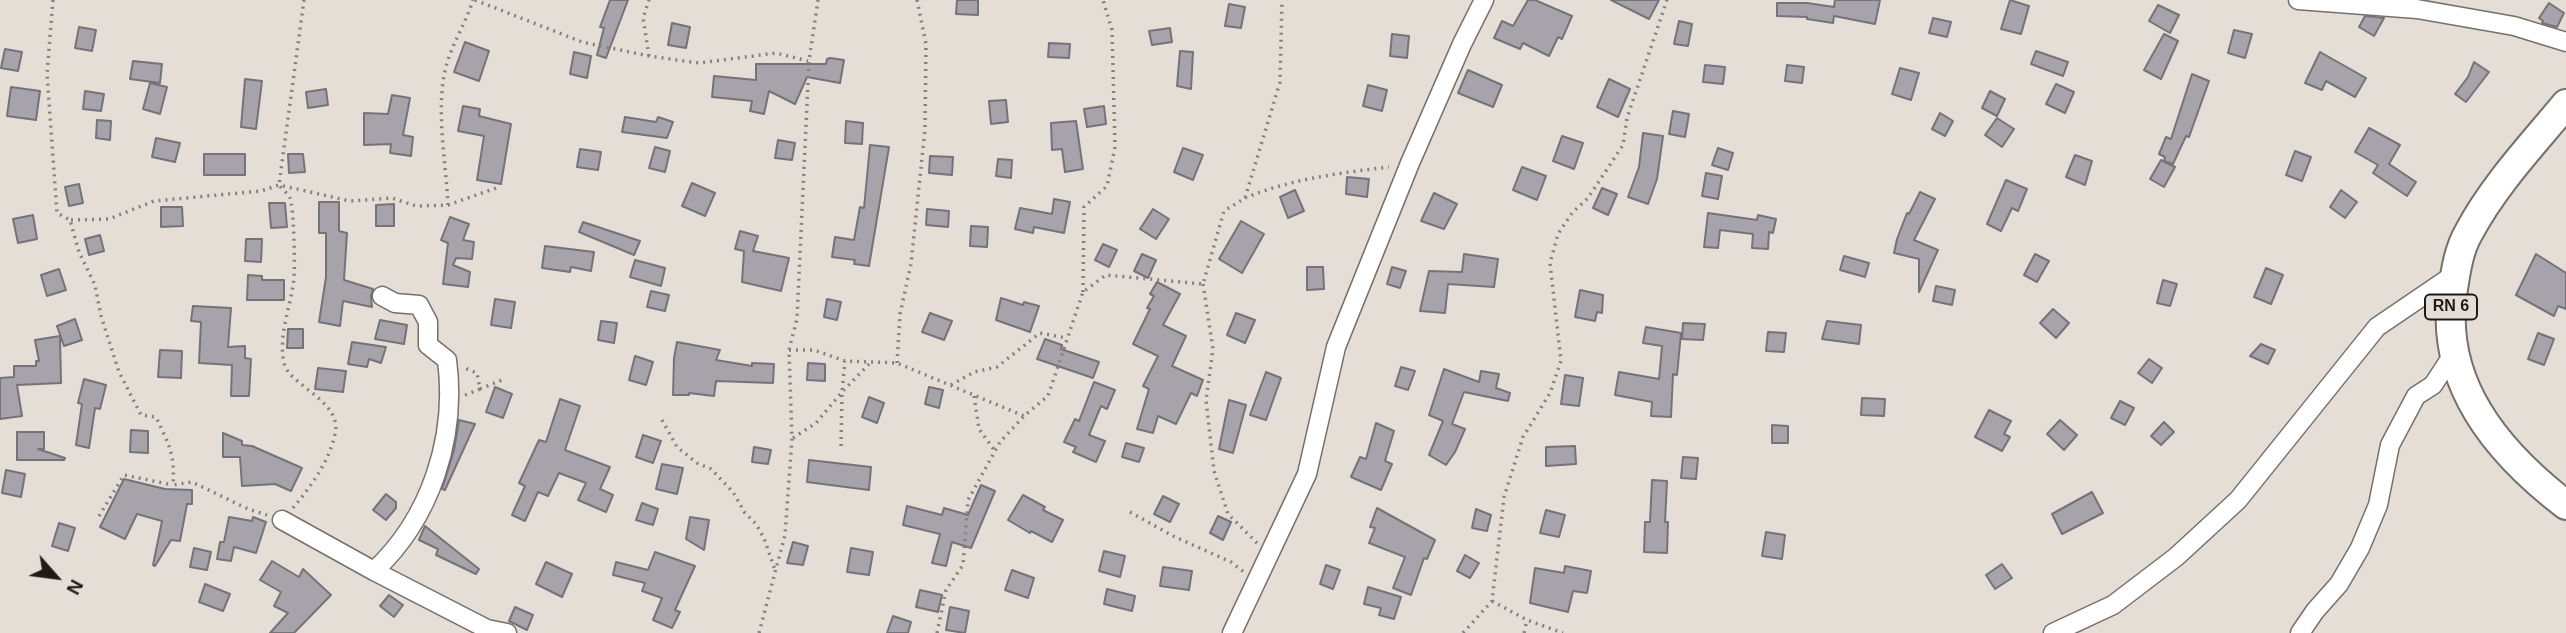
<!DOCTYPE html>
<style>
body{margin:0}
#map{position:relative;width:2566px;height:633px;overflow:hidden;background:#e5ded7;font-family:Helvetica,sans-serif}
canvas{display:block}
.north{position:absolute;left:21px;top:542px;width:70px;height:70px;-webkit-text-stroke:5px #e5ded7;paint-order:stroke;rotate:118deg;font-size:19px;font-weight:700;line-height:28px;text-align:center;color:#1d1a18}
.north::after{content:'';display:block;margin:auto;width:24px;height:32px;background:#1d1a18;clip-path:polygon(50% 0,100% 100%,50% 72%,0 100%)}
</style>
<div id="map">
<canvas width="2566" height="633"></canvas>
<div class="north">N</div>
</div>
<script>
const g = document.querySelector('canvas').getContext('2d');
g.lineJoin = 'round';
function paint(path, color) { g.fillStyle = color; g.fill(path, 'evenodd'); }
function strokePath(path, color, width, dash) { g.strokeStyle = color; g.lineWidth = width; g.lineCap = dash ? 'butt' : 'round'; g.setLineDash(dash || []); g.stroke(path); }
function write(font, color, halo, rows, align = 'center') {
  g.font = font + ' Helvetica,sans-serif'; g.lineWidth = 5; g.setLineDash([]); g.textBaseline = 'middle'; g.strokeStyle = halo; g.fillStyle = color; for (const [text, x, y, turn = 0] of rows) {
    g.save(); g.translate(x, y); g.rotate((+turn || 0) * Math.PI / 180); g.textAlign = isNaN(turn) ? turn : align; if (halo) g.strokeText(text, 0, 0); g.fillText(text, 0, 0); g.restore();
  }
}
const building = new Path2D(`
 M610,0h18l-22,58 -9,-3 7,-27 -4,-1z
 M957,0h21v15l-22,-1z
 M1528,0h7l37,16 -10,23 -4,-2 -9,19 -26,-13 -3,6 -26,-11 8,-17 11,5z
 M1611,0h48l-10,19z
 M1835,0h45l-5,24 -41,-8 -1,7 -26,-4v-2l-30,-1v-13h30l27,4z
 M2010,0l19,6 -8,28 -20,-5z
 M2549,3l15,10 -7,14 -15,-4 1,-2 -4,-3z
 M1229,4l16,3 -4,21 -16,-2z
 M2158,5l21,10 -9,18 -21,-12z
 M2365,16l19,2 -10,18 -15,-9z
 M1933,18l18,4 -4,15 -18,-4z
 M1679,21l13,3 -4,22 -14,-2z
 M672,23l18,4 -4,21 -18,-3z
 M79,27l17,3 -4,21 -17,-3z
 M1170,28l2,14 -20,3 -3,-14z
 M2234,30l18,4 -7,24 -17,-5z
 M1392,34l17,2 -2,22 -17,-2z
 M2164,34l14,7 -17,38 -17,-9z
 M465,42l24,9 -10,30 -25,-9z
 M1049,43l21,1 -1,14 -21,-1z
 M5,49l17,3 -4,19 -17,-3z
 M1180,51l13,1 -2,37 -14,-3z
 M2036,51l32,11 -5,14 -32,-12z
 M574,52l17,4 -4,22 -17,-4z
 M2320,52l46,26 -11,19 -29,-16 -4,9 -17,-7z
 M830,58l14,2 -4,23 -33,-6 -12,27 -26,-13 -5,23 -14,-3 2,-10 -40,-4 2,-21 42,4v-16h70l1,-5z
 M133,61l29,3 -2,19 -30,-4z
 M2474,62l15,10 -23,30 -11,-8 13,-17z
 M1705,65l20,2 -2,17 -20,-2z
 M1787,65l17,2 -2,16 -17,-2z
 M1900,68l19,5 -8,27 -19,-6z
 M1468,70l34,15 -9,22 -35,-14z
 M2192,74l17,7 -20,56 -3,-1 -13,28 -9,-3 1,-4 -6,-3 7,-17 5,2z
 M245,79l17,2 -6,48 -15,-2z
 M1609,79l21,10 -12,28 -21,-10z
 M150,83l17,4 -7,27 -17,-5z
 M2056,84l18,8 -9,21 -19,-9z
 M1368,85l19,5 -5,21 -19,-5z
 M11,87l29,4 -4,29 -29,-4z
 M326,89l2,16 -20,3 -2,-16z
 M85,91l19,3 -3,17 -18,-2z
 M1990,91l15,8 -8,17 -15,-8z
 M392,95l18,3 -7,37 10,2 -2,19 -21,-3 1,-9 -27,1v-32l24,1z
 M1006,100l2,22 -17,2 -2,-23z
 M463,106l17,3 -1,7 32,8 -10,60 -24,-4 7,-44 -26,-5z
 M1104,106l2,18 -19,3 -3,-18z
 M1673,111l16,3 -4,23 -16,-3z
 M1940,113l13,8 -8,15 -13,-7z
 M625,117l31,5 2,-5 15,5 -6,16 -45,-6z
 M1997,118l17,11 -12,18 -17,-12z
 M97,120l14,1 -1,19 -14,-2z
 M846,121l17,2 -1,21 -17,-1z
 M1076,121l7,48 -18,3 -3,-23 -10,1 -1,-27z
 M2369,128l31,17 -11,19 27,18 -9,14 -34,-23 5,-8 -23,-13z
 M1643,133l20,3 -6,43 -9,25 -20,-7 11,-30z
 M1562,136l21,7 -9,26 -21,-8z
 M156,138l24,5 -5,19 -23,-5z
 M778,140l17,3 -3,17 -17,-2z
 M870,145l19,2 -20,119 -15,-2 1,-4 -23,-3 3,-20 19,3 6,-33 4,1z
 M655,147l15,4 -5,21 -16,-4z
 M1183,148l20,7 -10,25 -19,-8z
 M1718,148l15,5 -5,17 -16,-5z
 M580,149l21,3 -3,18 -21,-3z
 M2295,151l16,6 -9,24 -16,-6z
 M204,154h41v21h-41z
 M288,154h15l2,18 -16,1z
 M2075,155l17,6 -7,24 -19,-8z
 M930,156l23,1 -1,18 -23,-2z
 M998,159l14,1 -1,18 -15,-2z
 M2161,160l14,7 -11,20 -14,-8z
 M1522,167l24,9 -9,24 -24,-10z
 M1706,173l16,3 -4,23 -16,-3z
 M1347,177l22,2 -2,18 -21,-3z
 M2006,180l21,9 -9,22 -6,-3 -11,23 -14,-7z
 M692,183l23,10 -10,23 -23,-10z
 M79,184l4,19 -14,3 -4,-19z
 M1602,188l15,6 -9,21 -15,-7z
 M1295,190l9,21 -16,7 -8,-21z
 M2341,190l16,12 -12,16 -15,-11z
 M1920,192l15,7 -21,41 24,10 -19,42v-33l-25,-6 3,-14 10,-26 2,1z
 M1434,193l23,11 -13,25 -23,-8z
 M1054,199l16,3 -6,31 -30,-6 -1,6 -18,-4 5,-21 32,6z
 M319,202h20v29l8,2 -3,47 29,9 -2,7 1,11 -29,-6 -3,25 -21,-4 7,-45v-44h-7z
 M269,203h16l2,24 -16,1z
 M394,204v22h-18v-21z
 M161,207h21l1,19 -22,1z
 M927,209l22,2 -1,16 -22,-2z
 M1153,209l16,10 -13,20 -16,-10z
 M1708,213l49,7 1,-5 18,4 -3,14 -4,-1 -1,17 -16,-1 1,-14 -33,-4 -2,18 -14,-1z
 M33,215l4,24 -19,4 -5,-24z
 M450,217l19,7 -6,16 11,2 -2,17 -16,-1 -3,7 17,7 -2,15 -25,-3 5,-41 -7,-3z
 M1241,221l23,13 -22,39 -23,-14z
 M583,222l57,19 -6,14 -55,-23z
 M971,226l17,1 -1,20 -17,-1z
 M740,231l18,5 -5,15 36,7 -8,33 -39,-9 2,-31 -9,-2z
 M100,235l4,16 -15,4 -4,-16z
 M246,239h16l-1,23 -16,-1z
 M1103,244l14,6 -8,17 -14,-7z
 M545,246l49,6 -3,19 -20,-4 -1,5 -28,-4z
 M1142,254l14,6 -8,18 -14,-7z
 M1464,254l34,5 -4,28 -46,-3 -3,29 -25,-2 9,-40 33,1z
 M2035,254l14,7 -12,21 -13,-7z
 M2536,254l30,19v36l-8,-3 -4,10 -38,-21z
 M1844,256l25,7 -4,14 -25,-7z
 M635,260l30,8 -4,18 -31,-9z
 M1307,267h16l1,22 -17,1z
 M1392,267l14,4 -6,17 -13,-4z
 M2266,268l17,7 -12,29 -17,-7z
 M59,269l7,21 -19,6 -6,-21z
 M248,275l14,1v4h22v20h-37z
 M2163,280l14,4 -7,22 -13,-3z
 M1157,282l23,12 -17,31 23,11 -14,30 31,14 -6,16 -6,-3 -15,31 -18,-8 -5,17 -16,-4 12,-40 -6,-3 15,-30 -25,-12 17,-35 -3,-1 7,-12 -4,-2z
 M1936,286l19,4 -3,15 -19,-4z
 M1580,290l23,5 -1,18 -5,-1 -2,9 -20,-4z
 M651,291l18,4 -4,16 -18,-4z
 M1001,298l22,7 1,-3 15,4 -9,26 -34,-12z
 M495,299l20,3 -4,26 -20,-3z
 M827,299l14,3 -4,18 -13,-3z
 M193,306l38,2 -3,39 17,-1v12l6,1 -2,37h-18l1,-31 -33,-2 2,-41 -10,-1z
 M2053,309l16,14 -13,15 -16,-15z
 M930,313l22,8 -8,19 -22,-8z
 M1236,313l19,7 -10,23 -18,-8z
 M75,319l7,21 -18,6 -7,-20z
 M380,320l27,5 -3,19 -29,-5z
 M601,321l16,2 -3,20 -16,-3z
 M1827,321l34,4 -2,19 -37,-5z
 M1683,323l22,1 -2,16 -21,-1z
 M1646,327l35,6 -4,42 -4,-1 -2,43 -20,-1 1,-14 -37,-7 4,-23 40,7 3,-33 -19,-3z
 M288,329h15v19h-16z
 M1768,332l18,1 -2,19 -18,-1z
 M2538,333l16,6 -10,26 -16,-6z
 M60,336l1,47 -44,2 5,31 -22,3v-41l14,-1v-11h22v-5h3l-4,-21z
 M1045,339l17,6 -1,4 38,13 -6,16 -56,-19z
 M352,342l34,5 -5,16 -12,-4 -2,8 -19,-3z
 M677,342l43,8 -4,10 36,6v-3l22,1 -1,19 -57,-2 -2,15 -25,-3v2h-16l1,-37z
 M2261,344l14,6 -7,14 -18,-8z
 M160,350l22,1 -1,27 -23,-1z
 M635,356l18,6 -7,23 -17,-5z
 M2149,359l13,9 -10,15 -14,-10z
 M808,363l17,1v17l-18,-1z
 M1401,367l14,4 -7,19 -13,-4z
 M318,368l28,3 -3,21 -28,-3z
 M1444,369l35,13 2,-11 18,3 -3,14 14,5 -2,8 -44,-9 -12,32 13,5 -10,23 -9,13 -17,-10 14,-34 -14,-6z
 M1266,372l15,6 -15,42 -16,-5z
 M1565,375l18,3 -4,28 -18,-2z
 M84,379l22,6 -6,24 -5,-1 -6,40 -13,-3 6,-41 -4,-1z
 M1094,382l21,8 -8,19 -6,-3 -12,29 16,6 -9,21 -23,-10 3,-5 -12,-5 11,-23 4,2z
 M495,387l17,7 -9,24 -17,-6z
 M929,387l14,3 -4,18 -14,-4z
 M869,397l15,6 -7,20 -15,-6z
 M1862,398l23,1 -1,17 -23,-1z
 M560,399l20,7 -15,44 45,17 -10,22 13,6 -7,17 -28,-12 8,-17 -27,-10 -11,23 -10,-4 -13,29 -13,-6 13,-29 -6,-3 20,-43 7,2z
 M1229,400l17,5 -13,48 -14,-4z
 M2120,401l14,7 -9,17 -14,-7z
 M1989,410l22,11 -7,13 6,3 -8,14 -27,-14z
 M459,420l16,4 -30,66 -3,-1 12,-39z
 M2060,420l17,15 -13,15 -17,-16z
 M2164,422l10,10 -13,13 -10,-9z
 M1376,423l18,8 -9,30 7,3 -11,26 -30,-13 9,-20 6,2z
 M1772,425l16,1v17h-16z
 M131,430l17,1v22l-18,-1z
 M17,432h27v17h-6l27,9 -1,2h-47z
 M223,433l19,8v4l10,1 50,22 -11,23 -16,-7 -33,2 -2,-29h-17z
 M643,435l18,6 -8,22 -17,-6z
 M1126,443l18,5 -5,14 -17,-5z
 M1575,446l1,18 -30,2v-19z
 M754,447l17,3 -3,14 -16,-2z
 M1683,457l15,1 -2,21 -15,-1z
 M809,460l62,7 -2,23 -62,-8z
 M662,464l21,4 -6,26 -21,-5z
 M6,470l19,4 -4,23 -19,-4z
 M124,479l41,10 27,1v14h-5l-7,37 -9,-1 -16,26 -2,-1 9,-44 -25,-7 -12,25 -25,-12z
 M1652,480l15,1 -2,41h3l-1,31 -23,-1 1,-30h5z
 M981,485l14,6 -24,57 -19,-6 -6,24 -14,-3 8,-29 -37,-9 4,-19 35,9 2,-7 24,7z
 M2092,492l11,21 -41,21 -10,-20z
 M386,494l10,8v6l-10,12 -13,-10z
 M1023,495l22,12 -2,3 20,10 -11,22 -21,-11 -1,2 -22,-13z
 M1163,496l16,8 -9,18 -16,-8z
 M642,503l16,6 -5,16 -17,-5z
 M1377,508l58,32 -8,19 -3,-1 -13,37 -18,-7 12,-31 -36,-14 6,-15 -5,-1z
 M1476,509l15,6 -4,16 -15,-3z
 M1546,510l19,5 -6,22 -19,-4z
 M1218,516l13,6 -8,18 -13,-7z
 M229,517l23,4 1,-4 13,5 -10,31 -22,-6 -3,14 -14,-2 3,-17h4z
 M690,517l19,3 -5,30 -18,-11z
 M59,523l16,5 -7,23 -16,-5z
 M425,526l54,43 -3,5 -40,-19 2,-6 -19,-9z
 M1766,532l19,3 -3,24 -20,-3z
 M793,542l15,4 -5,19 -16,-2z
 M194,548l17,4 -4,18 -17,-3z
 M851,548l22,4 -4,23 -22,-3z
 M1104,551l21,5 -5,21 -21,-6z
 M655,552l40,14 -20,44 5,2 -8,16 -19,-8 9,-22 -20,-7 3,-8 -32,-8 3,-13 32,8z
 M1465,555l14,8 -9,15 -13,-7z
 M272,561l27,16 4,-8 28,26 -37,38h-24l18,-20 -14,-7 7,-14 -21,-12z
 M546,562l26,12 -10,23 -26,-13z
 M2002,564l10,14 -17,11 -9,-14z
 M1326,565l14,5 -7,19 -13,-5z
 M1565,566l26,5 -4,22 -14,-2 -5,21 -38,-9 5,-35 29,5z
 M1163,567l29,4 -3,19 -29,-4z
 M1012,570l22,8 -6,20 -23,-8z
 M205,584l25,10 -7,17 -24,-9z
 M1368,587l33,10 -7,22 -15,-4 2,-7 -17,-4z
 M1107,589l28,7 -3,15 -28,-7z
 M920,590l22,5 -4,17 -22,-5z
 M389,595l14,10 -9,12 -14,-11z
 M515,607l18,8 -6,15 -18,-9z
 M950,607l19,4 -4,22 -19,-3z
 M893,616l18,6 -3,11h-21z`);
const path = new Path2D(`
 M53,0l-6,74 10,139 13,7 9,32 16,33 6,31 18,56 22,43 15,2c13,28 19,36 17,68l19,-3 56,27 19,6
 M475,0l107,42 67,14 50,7 77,-10 32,8
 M649,56l-6,-38 6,-18
 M1245,198c46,-19 94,-25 144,-31
 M448,205c-2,-44 -14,-104 0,-145 7,-21 18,-38 25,-60
 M71,220l38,-1 45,-18 107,-10 18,-6 71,16 42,-3 24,8 32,-1 51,-18
 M1203,284l10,65 -7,51 8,71 14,43 29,29
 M1083,292l1,-85 23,-21 8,-39 -3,-117 -9,-30
 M789,350h25l31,11 52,2 127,53
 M897,363l3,-49 11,-50 14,-135 1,-85 -9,-44
 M951,385l23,-13 23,-5 43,-34 27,5
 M480,389l22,-9
 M465,395l15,-6 -3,-16 -12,-5
 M974,396l5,33 16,22
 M662,420l15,27 20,16 14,6 22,23 12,21 11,11 8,14 11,32
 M793,438l23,-15 26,-31 3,-31
 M841,446l1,-54 29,-30
 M293,508c18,-22 36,-46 42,-74 8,-33 -46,-48 -51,-71 -6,-29 7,-56 10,-85 1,-13 0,-69 -4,-80 -2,-4 -8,-9 -11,-13l25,-185
 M1130,512l43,24 58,26 13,10
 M99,516l25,-41 49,10
 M1492,601l35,19 36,13
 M759,633l26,-98 7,-96 -3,-89 8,-31 12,-258 9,-61
 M937,633l9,-43 17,-25 5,-65 32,-58 24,-26 24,-20 35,-104 23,-17 97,9 21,-73 21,-13 35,-116 2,-82
 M1463,633l29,-32 12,-104 19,-60 27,-44 11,-32 -11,-98 8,-29 14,-21 16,-15 35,-53 4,-27 40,-118
 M1524,633l3,-13`);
const street = new Path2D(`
 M2298,0l119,9 97,17 52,16
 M282,520l92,51 113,58 20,4
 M374,571c57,-53 83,-134 73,-211l-19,-15v-23l-9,-17 -24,-2 -13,-7
 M1232,633l75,-159 29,-127 74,-184 52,-119 22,-44
 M2053,633l60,-28 63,-48 62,-57 139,-173 78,-53
 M2300,633l15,-22 24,-27 21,-36 18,-43 12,-60 26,-49 17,-11 21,-32`);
const primary = new Path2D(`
 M2566,104c-34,41 -72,81 -97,128 -10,17 -13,37 -16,57 -15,93 44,163 113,216`);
const shields = [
 [2451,307,52]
];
const shieldNames = [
 ["RN 6",2451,307]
];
paint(building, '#a6a3aa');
strokePath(building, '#757279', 2);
strokePath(street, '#76706a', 21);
strokePath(primary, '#76706a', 32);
strokePath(path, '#85807c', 3.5, [2, 5]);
strokePath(street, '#fff', 18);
strokePath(primary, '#fff', 28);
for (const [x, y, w] of shields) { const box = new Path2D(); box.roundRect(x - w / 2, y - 12.5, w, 25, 5); g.fillStyle = '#e5ded7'; g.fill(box); strokePath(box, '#1d1a18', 2); }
write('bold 16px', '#1d1a18', null, shieldNames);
</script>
